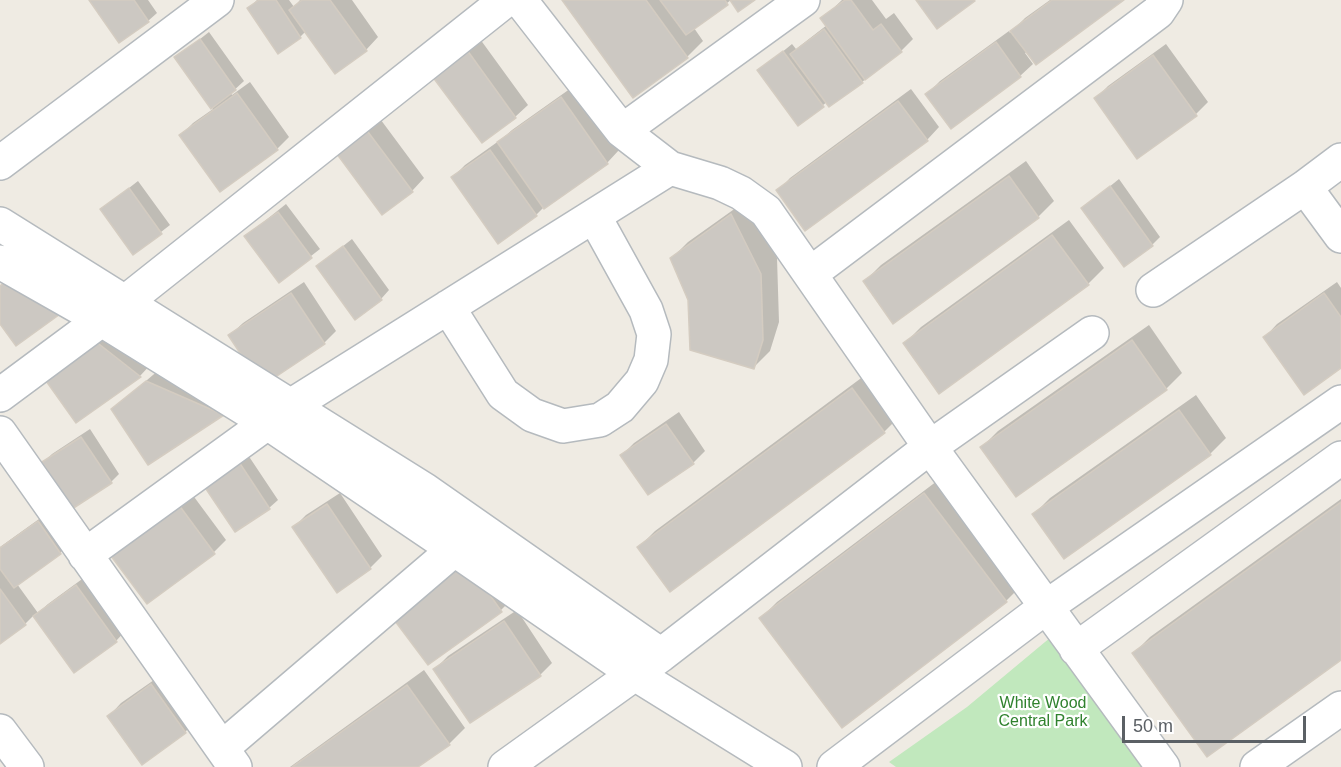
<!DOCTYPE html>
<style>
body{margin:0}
#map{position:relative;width:1341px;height:767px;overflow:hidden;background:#efebe3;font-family:Helvetica,sans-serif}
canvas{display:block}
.scale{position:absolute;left:1122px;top:716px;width:184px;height:27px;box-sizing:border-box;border:3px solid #5b6065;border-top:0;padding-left:8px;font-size:18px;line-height:21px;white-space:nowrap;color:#5b6065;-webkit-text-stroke:4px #fff;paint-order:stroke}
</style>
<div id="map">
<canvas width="1341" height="767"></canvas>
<div class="scale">50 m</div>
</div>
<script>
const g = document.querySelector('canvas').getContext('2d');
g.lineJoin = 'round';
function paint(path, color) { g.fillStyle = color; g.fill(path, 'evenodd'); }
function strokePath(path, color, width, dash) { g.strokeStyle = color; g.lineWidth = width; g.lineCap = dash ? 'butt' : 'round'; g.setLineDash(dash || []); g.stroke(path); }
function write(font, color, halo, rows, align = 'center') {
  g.font = font + ' Helvetica,sans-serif'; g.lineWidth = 4.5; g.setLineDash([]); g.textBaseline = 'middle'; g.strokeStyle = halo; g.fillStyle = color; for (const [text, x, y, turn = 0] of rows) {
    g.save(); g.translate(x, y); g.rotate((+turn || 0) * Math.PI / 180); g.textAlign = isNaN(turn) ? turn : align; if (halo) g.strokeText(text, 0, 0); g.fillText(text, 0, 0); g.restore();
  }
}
const green = new Path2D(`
 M1051,637l103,130h-258l-7,-5 78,-55z`);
const shadow = new Path2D(`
 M91,0h57l9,13 -9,8 -28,20z
 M257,0h32l5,7 6,-7h52l26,37 -12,13 -60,-19 -6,6 -51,-29z
 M564,0h167l-37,28 9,13 -16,16 -54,39z
 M842,0h30l14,19 8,-6 19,26 -12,12 -39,31 -35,20 -29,22 -39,-53 33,-27 4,5 31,-24 -5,-6z
 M1050,0h71l-96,53 8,11 -13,12 -68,51 -25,-33 13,-13 69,-50 1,2 15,-15z
 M209,32l35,49 -13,12 1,2 18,-13 39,55 -12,12 -96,-14 12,-12 20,-14 -37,-51z
 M480,39l48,66 -13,12 -33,24 -35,-78z
 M1166,44l42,58 -12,12 -100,-16 12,-12z
 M574,86l45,64 -12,13 -61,42 -10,10 -37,27 -46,-65 12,-12 38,-27 9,-8z
 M911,89l28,38 -12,13 -149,51 12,-13z
 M378,116l46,62 -12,13 -76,-41z
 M1026,161l28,40 -16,16 -145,105 -28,-41 16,-16z
 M1119,179l41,58 -8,8 -69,-37z
 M138,181l32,44 -36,28 -32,-44z
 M747,200l30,58 2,64 -9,29 -16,16 -64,-68 -18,-41 16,-16z
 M286,204l34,45 -41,32 -33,-45z
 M1069,220l35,48 -16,16 -183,59 16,-16z
 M352,239l37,51 -8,9 -63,-33z
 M304,282l32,49 -12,12 -94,-8 13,-12z
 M1337,282l4,6v79l-76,-30 12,-13z
 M104,325l48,38 -12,13 -63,45 -36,-49z
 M1149,325l33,48 -16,16 -184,58 16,-16z
 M160,369l63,44 -74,50 -36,-54z
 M868,373l32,43 -16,16 -245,115 16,-16z
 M1196,395l30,43 -16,16 -176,60 16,-16z
 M679,412l26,39 -12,12 -71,-8 12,-12z
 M90,429l29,45 -8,8 -67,-20 8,-8z
 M244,449l34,51 -9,8 -67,-28z
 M941,478l81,107 -16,16 -245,17 16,-16z
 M186,486l40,54 -12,12 -66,50z
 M340,493l42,63 -12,12 -76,-41 12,-12z
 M1341,499v159l-207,-5 16,-16z
 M46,514l22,31 -8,8 -43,31 21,29 10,-9 41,-30 39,54 -12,13 -41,29 -41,-55 -9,9 -25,18v-95z
 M480,552l33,46 -12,12 -73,53 -21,-58z
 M517,610l35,53 -12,12 -105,-6 13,-13z
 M424,670l41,58 -16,16 -33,23h-126z
 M164,673l34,46 -13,13 -43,30 -33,-46 12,-13z`);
const building = new Path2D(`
 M89,0h45l15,22 -30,21z
 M259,0h17l25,38 -23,16 -31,-46z
 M302,0h28l37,51 -32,23 -46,-64z
 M562,0h84l42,58 -55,40z
 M660,0h65l3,5 -42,30z
 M730,0h25l-17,12z
 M845,0h6l22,30 8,-6 21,28 -37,28 -45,-62z
 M916,0h58l1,1 -38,28z
 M1052,0h72l-88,65 -26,-34z
 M824,29l39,54 -34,24 -39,-53z
 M200,39l36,51 -25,19 -37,-52z
 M996,42l25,35 -70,52 -26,-35z
 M467,50l49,68 -34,25 -50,-67z
 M783,51l41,56 -26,19 -41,-56z
 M1153,55l44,61 -60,43 -43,-61z
 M237,93l41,57 -58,42 -41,-57z
 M561,97l47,67 -64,45 -47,-67z
 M898,101l30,40 -123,90 -29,-41z
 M365,128l48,64 -31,23 -48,-65z
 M490,150l47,66 -39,28 -47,-67z
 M1009,176l30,42 -146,106 -30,-43z
 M1110,186l43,60 -29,21 -43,-59z
 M129,188l33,46 -29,21 -33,-46z
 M278,212l34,46 -33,25 -35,-47z
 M731,214l30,60 2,66 -9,29 -64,-19 -2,-50 -18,-42z
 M1052,235l37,50 -150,109 -36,-51z
 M343,246l39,54 -27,20 -39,-54z
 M7,280l56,32 -47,34 -16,-22v-38z
 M291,293l34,51 -63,42 -34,-51z
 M1324,293l17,24v51l-37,27 -41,-58z
 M90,337l51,40 -65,46 -37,-52z
 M1132,340l35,50 -151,107 -36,-50z
 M146,381l78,34 -76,50 -37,-56z
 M852,388l33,45 -215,159 -33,-45z
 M1179,410l32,45 -147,104 -32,-45z
 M666,424l28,40 -46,31 -28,-40z
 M81,437l31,46 -40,26 -30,-47z
 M235,456l35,53 -35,23 -35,-52z
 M924,493l83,109 -165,126 -83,-110z
 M173,497l42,57 -68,50 -42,-56z
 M1341,502v158l-134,97 -75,-104z
 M327,504l44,65 -34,24 -45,-66z
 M38,521l23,33 -47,34 -14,-19v-21z
 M467,563l35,49 -74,53 -36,-48z
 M76,585l41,57 -43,31 -41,-57z
 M0,589l26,36 -26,19z
 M504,621l37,55 -71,47 -37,-54z
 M151,684l35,49 -44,32 -35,-49z
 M407,685l43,60 -32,22h-126z`);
const minor = new Path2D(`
 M520,0l102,131 48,37 50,15 21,10 25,18 164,236 233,320
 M622,131l181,-131
 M0,163l217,-163
 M1305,187l36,49
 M0,224l425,266 236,165
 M0,262l102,58 166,103 186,126 181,125 150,93
 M810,274l348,-262 8,-12
 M1153,290l152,-103 36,-27
 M448,307l55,87 29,21 31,11 37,-6 20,-13 22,-26 9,-21 3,-26 -8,-24 -52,-94
 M0,395l124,-92 382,-303
 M0,433l235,334
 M85,555l207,-150 378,-237
 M1076,649l265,-191
 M0,731l27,36
 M222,748l248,-212
 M505,767l156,-112 269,-208 162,-114
 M834,767l212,-160 295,-205
 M1257,767l84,-59`);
const parkNames = [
 ["White Wood",1043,704],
 ["Central Park",1043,722]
];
paint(green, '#c1e8bd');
paint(shadow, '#0003');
paint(building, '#ccc8c2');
strokePath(building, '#d4ccc1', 1.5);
strokePath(minor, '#b5babe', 36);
strokePath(minor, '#fff', 33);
write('16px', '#30822e', '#fff', parkNames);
</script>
